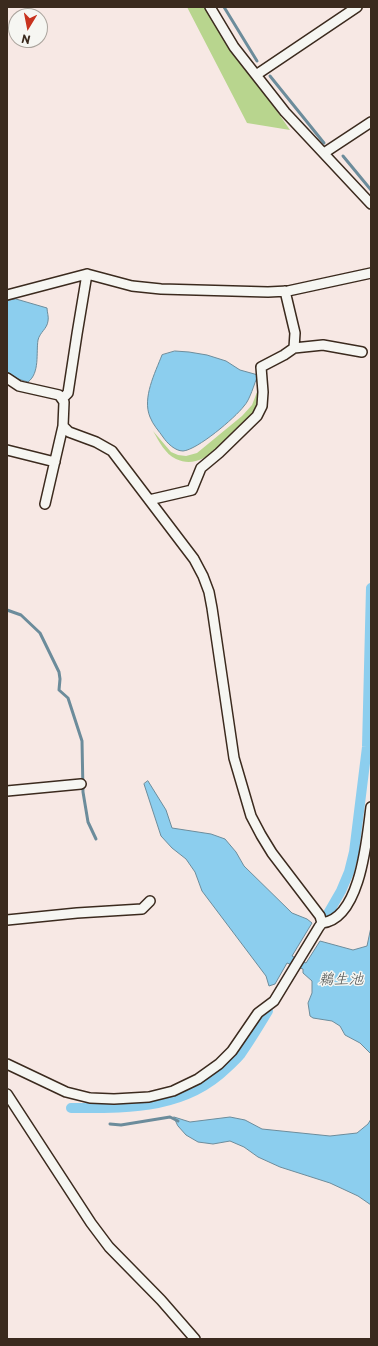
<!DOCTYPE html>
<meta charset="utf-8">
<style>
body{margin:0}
#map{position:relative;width:378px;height:1346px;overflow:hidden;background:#f7e8e4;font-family:"Playpen Sans",sans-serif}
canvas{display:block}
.frame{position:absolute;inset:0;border:8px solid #3b2a1e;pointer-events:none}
.north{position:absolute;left:8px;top:8px;width:40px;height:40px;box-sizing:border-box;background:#f6f6f2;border:1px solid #aba49d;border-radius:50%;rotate:190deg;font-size:11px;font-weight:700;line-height:16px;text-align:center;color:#3b2a1e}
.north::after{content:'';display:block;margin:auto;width:14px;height:18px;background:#c8321e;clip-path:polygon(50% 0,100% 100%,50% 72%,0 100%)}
</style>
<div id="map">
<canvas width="378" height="1346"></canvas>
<div class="frame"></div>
<div class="north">N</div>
</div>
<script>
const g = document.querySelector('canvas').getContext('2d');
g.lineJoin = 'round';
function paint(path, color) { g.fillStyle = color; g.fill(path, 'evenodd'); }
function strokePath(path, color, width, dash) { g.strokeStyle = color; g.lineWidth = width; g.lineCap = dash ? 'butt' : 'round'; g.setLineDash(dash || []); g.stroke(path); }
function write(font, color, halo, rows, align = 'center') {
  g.font = font + ' "Playpen Sans","Klee One",sans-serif'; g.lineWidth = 3; g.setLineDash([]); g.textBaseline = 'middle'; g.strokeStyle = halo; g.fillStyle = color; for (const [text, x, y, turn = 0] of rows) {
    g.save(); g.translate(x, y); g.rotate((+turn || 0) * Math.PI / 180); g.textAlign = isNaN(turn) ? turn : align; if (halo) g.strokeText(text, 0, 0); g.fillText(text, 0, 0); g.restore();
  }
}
const green = new Path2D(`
 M187,7h18l85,123 -43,-7z
 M259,387c0,8 -1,16 -5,24 -3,6 -11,12 -17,18 -15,15 -36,42 -61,30 -11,-5 -17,-18 -23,-28l18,21 7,3 8,1 11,-3 45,-37 10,-11z`);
const water = new Path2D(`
 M16,299l31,9c0,4 2,9 1,13 -1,8 -8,11 -10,19 -2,13 2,33 -10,42l-10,-3 -11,-7v-71z
 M175,351l14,1 18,3 19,6 14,9 18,5c-4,9 -8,25 -14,31 -9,12 -47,44 -61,45 -8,0 -16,-8 -20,-14 -4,-6 -10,-12 -13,-20 -8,-19 5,-44 12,-62z
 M148,781l18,29 6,18 39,6 14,5 11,13 8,14 48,47 15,6 5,4 -20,33 14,7 14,-22 33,9 14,-4 4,-19v127l-11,-11 -15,-8 -5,-9 -8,-5 -19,-3 -3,-2 -2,-13 4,-10v-12l-9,-8v-4l-16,-6 -12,21 -6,2 -3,-10 -64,-85 -7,-19 -9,-13 -14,-11 -11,-12 -17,-52z
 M174,1117l16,5 40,-5 15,3 17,9 68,7 27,-3 11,-9 3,-5v86l-13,-9 -28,-13 -50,-16 -22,-10 -14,-10 -14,-6 -17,3 -15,-2 -12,-7 -8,-9z`);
const stream = new Path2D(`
 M224,7l33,54
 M270,76l54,67
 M343,156l28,34
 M7,610l14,5 19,18 19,39 1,7 -1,11 9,8 14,43 1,51 5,30 8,17
 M110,1124l11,1 49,-8 8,4`);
const canal = new Path2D(`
 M326,917l15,-26 8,-19 5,-20 13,-105 4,-159
 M71,1108c57,0 113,2 156,-40 4,-4 9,-8 13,-13 10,-14 19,-29 28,-44`);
const minor = new Path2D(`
 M210,7l24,40 51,65 86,92
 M256,75l101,-68
 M324,153l47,-31
 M7,295l80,-21 45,12 29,3 107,3 20,-1 83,-18
 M294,348l29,-3 39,7
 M7,378l12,8 40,9 5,7 -1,24 6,6 27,10 16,9 82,108 9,17 6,16 3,16 22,150 17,58 10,19 11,18 48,63 2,7
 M62,399l6,-6 9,-59 10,-60
 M7,450l48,12
 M149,500l43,-10 9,-22 18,-15 38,-37 5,-10 1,-14 -2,-25 23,-12 10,-7 1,-15 -10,-42
 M45,504l18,-78
 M7,791l74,-7
 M7,920l70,-7 65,-4 8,-8
 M7,1064l59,28 24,6 24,1 35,-2 24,-6 25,-12 21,-15 13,-13 26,-38 16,-12 45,-74 3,-4c39,-4 45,-86 49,-116
 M7,1094l84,129 18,24 52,53 34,39`);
const waterNames = [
 ["鵜生池",341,980]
];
paint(green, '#b8d58e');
paint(water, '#8cceee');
strokePath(water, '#6c8c9b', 1);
strokePath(stream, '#6c8c9b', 3);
strokePath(canal, '#8cceee', 10);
strokePath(minor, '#3b2a1e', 12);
strokePath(minor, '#f6f6f2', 9);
write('italic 15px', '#4f5352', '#f6f6f2', waterNames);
</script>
